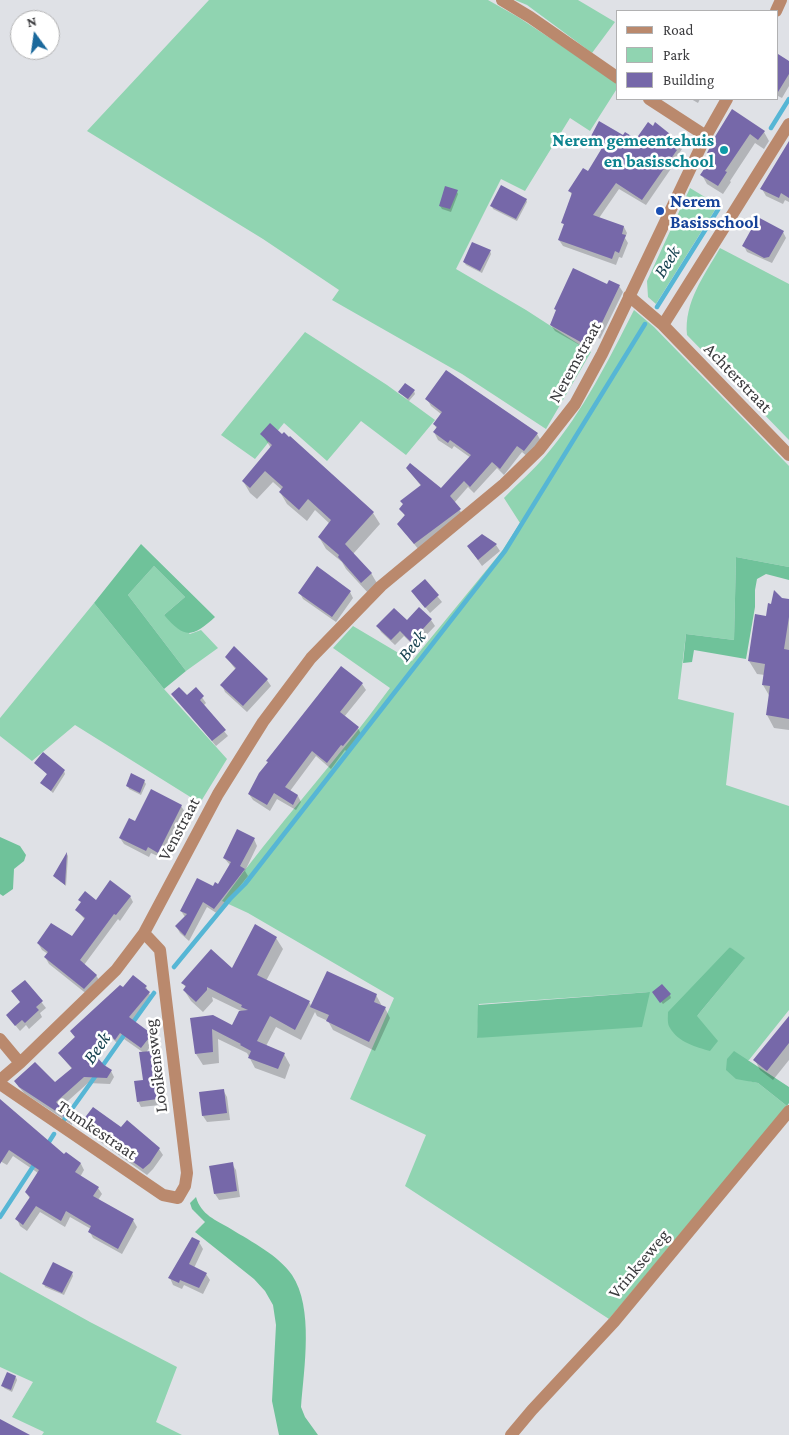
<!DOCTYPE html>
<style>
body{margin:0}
#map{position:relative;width:789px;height:1435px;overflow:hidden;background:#dfe1e6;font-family:"Crimson Pro",serif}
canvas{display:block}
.legend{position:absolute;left:616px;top:10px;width:162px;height:90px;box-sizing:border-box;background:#fff;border:1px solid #b1b1b2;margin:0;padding:6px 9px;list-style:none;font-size:15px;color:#3b3b3e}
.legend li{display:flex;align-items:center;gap:10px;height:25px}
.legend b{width:25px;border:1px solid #b1b1b2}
.north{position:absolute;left:10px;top:10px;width:50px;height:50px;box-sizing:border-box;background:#fff;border:1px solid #b1b1b2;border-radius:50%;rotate:346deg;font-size:14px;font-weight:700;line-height:20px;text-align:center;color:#3b3b3e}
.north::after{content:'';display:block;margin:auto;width:18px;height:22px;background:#1b699c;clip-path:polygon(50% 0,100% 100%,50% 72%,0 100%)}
</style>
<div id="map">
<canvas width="789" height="1435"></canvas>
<ul class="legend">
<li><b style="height:6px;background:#ba896d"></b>Road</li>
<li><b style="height:14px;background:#90d4b1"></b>Park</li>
<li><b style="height:14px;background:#7668a9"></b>Building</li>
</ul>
<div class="north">N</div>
</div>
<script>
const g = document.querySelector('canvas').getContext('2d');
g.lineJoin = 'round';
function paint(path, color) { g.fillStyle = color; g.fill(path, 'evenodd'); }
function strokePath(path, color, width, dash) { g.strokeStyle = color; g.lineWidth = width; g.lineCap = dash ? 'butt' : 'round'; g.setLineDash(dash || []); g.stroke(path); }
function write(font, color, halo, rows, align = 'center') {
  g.font = font + ' "Crimson Pro",serif'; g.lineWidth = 5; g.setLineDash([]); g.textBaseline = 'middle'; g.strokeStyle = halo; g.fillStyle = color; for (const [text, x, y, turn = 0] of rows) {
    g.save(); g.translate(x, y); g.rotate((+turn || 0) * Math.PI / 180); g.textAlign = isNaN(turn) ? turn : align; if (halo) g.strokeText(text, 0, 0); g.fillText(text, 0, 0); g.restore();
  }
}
const green = new Path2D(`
 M209,0h279l30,17 100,66v4l-28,44 -20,-13 -45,73 -24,-12 -45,90 70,41 65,42 -45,77 -84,-55 -130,-74 7,-10 -76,-51 -176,-108z
 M515,0h63l37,22 -23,31 -65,-48z
 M690,188l28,17 -62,99 -8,-7 -1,-16z
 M720,248l69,36v156l-102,-105c-3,-33 17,-59 33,-87z
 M634,310l20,17 135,139v101l-53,-10 -2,83 -48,-6 -8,65 56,14 -8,72 63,21v204l-40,50h-2l2,21 9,2 29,23 -178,213 -204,-133 21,-51 -76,-36 44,-101 -146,-85 -26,-12c53,-74 115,-140 168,-213l-57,-40 20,-22 59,35 90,-110 18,-28 -16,-25c14,-15 30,-28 43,-44 36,-42 62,-95 87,-144zM730,947l14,12 -47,57zM650,992l-172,46h-1l2,-34z
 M305,332l82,53 48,35 -29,35 -45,-34 -34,40 -43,-38 -29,36 -34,-24z
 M154,566l31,31 -21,18 26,19 11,-4 17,18 -32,23 -58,-76z
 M94,603l70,86 63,70 -27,44 -125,-78 -43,36 -32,-25v-18z
 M0,1272l90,50 87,45 -21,55 26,13h-140l2,-3 -32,-15 21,-35 -33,-15z`);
const forest = new Path2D(`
 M141,544l74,73c-23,21 -30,22 -51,-2l21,-18 -31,-31 -26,29 58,76 -22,18 -70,-86z
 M736,557l53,10v13l-23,-6 -9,5 -2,11v17l-9,52 -52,-9 -2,12 -9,1 3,-29 48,6z
 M0,837l20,9 6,9 -2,6 -10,8 -1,20 -10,7 -3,-2z
 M730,947l15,11 -48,58 21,25 -8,10c-14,-4 -32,-9 -40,-23 -3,-4 -2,-11 -2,-16z
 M650,992l-8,35 -165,11 1,-33z
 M734,1051l55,36v16l-2,3 -29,-23 -22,-4 -10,-9 1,-11z
 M196,1197c5,18 20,23 35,32 21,13 47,26 61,46 22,33 12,93 9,132l4,10 13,18h-39l-7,-34 4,-76 -3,-20 -8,-14 -11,-12 -59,-47 10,-10 -13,-13 -2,-6z`);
const shadow = new Path2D(`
 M780,56l9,6v24l-7,12 -4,-2v-36z
 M691,99h9l-2,4z
 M764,132l5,9 -5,8 -9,-6 -25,38 1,1 -8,12 -16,-10 -5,-9 10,-16 -3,-6 8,-18z
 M593,136l30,1 13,4 43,2 3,6 -4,6 1,2 -33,48 -27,-16 -20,29 25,9 3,6 -2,5 3,5 -6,15 -3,-1 -3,8 -53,-19 -4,-6 6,-14 -2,-3 9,-27 -2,-5 18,-18 17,-27 -9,-4z
 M789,144v58l-4,-2 -2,4 -17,-8 -4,-7z
 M457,192l1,2 -7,18 -9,-3 -2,-3z
 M526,199l1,3 -10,19 -24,-12 -1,-3z
 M750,226l33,6 3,6 -14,25 -25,-11 -3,-6 8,-16z
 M490,251l1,3 -9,19 -16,-8 -2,-3z
 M607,285l12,1 4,6 -23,47 -3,-2 -7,14 -35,-20 -4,-6z
 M414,391l1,3 -6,7 -9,-8z
 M427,399l110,35 4,7 -13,16 -6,-5 -18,23 -7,-7 -23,25 -6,-6 -14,16 10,13 -45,34 -21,-26 7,-8 -4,-7 20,-23 -14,-18 34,22 30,-32 -17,-12 -2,3 -14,-9 -4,-8 3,-3 -3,-5 7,-10 -10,-8z
 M262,434l111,79 7,11 -27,30 18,19 7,12 -9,9 -23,-25 -4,-7 -16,-13 -7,-12 11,-13 -15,-14 -8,11 -20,-17 -7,-12 2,-2 -9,-8 -16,17 -7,-6 -7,-12 28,-33z
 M482,535l14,10 4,6 -18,15 -14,-20z
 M425,581l17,21 -12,11 -17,-21z
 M350,592l3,6 -17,24 -33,-23 -3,-6z
 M781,599l8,1v130l-15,-2 -7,-13 3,-18 -7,-12 2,-10 -8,-1 -8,-13 22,-56z
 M419,609l12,11 4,6 -20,21 -11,-11 -9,9 -14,-13 -3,-6 29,-4z
 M226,657l41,23 4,6 -24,26 -22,-20 -3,-7 14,-15z
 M362,684l4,6 -22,27 14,11 3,6 -14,18 -2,-2 -14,19 -15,-13 -26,35 8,5 3,6 -5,8 -19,-11 -7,12 -17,-11 -4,-6z
 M196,689l10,14 -3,3 25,30 -12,10 -43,-52 14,3z
 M36,763l28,8 1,3 -12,19 -11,-10 6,-8z
 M144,781l2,3 -5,11 -12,-6 -1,-3z
 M181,806l4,6 -23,46 -11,-5 -2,4 -25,-13 -4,-6 16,-15z
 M254,839l3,7 -12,25 3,5 -30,38 -11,-7 -18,34 -9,-8 -4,-7 9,-9 -4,-6 32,-24 6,-2 11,-20 -6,-7z
 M67,854l1,2 -2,30 -11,-10z
 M130,896l3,6 -13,19 -2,-2 -34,46 12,10 4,7 -12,13 -39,-31 -4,-7 3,-3 -6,-4 -4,-7 34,-6 13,-17 -8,-10 19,-9z
 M276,938l7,11 -17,32 43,21 3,5 64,-12 6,11 3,2 5,10 -15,33 -42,-21 -5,-9 -11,-5 -2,-4 -14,28 -25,-13 -10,19 18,8 6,11 -5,14 -30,-11 -8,-15 -29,-14 1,24 -16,2 -7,-11 -4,-35 40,8 11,-15 -31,-15 1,4 -10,11 -12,-11 -7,-11 2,-2 -3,-5 50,-13z
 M25,981l21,27 -6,5 2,4 -13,12 -3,-4 -6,6 -13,-16 14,-12 -8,-12z
 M146,987l6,12 -18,23 17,12 3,6 -8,13 5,-1 3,6 6,47 -19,2 -3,-6 6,-20v-28l-20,-14 -5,6 -6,-6 -19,17 9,10 8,5 3,6 -4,7 -22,-1 -28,25 9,9 3,6v2l-48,-32 -5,-6 -4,-6 39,3 18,-15 -13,-16 64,-64z
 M655,995h15l1,3 -8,6z
 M789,1022v38l-16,20 -13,-10 -5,-10z
 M223,1090l4,7 3,23 -23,2 -4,-6 -2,-23z
 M0,1101l64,55 2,-2 15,10 3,6 -4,7 18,11 4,6 -4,6 35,20 4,7 -15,27 -29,-16 -3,-6 1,-3 -21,-12 -5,10 -25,-15 -13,19 -7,-5 -3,-7 13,-20 -4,-7 12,-19 -25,-17 -6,9 -7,-4z
 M127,1122l32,27 4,6 -10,14 -6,6 -62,-44 -4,-6 41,4z
 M232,1164l4,6 4,27 -21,3 -4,-6 -4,-27z
 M199,1242l4,7 -9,19 12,6 4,6 -7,14 -19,-9 -2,4 -9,-4 -3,-7z
 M72,1273l1,3 -9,19 -19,-8 -1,-3z
 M16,1377l1,3 -5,12 -8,-4 -1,-2z`);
const stream = new Path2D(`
 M771,128l18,-29
 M657,307l62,-99
 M174,967l56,-68 15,-15 260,-333 140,-227
 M131,1025l23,-32
 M101,1068l26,-37
 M64,1120l33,-46
 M47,1145l7,-11
 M0,1217l36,-55`);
const building = new Path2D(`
 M778,54l11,7v13l-11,18z
 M732,109l33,22 -7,9 -8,-6 -25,37 2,1 -9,14 -18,-11 13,-19 -6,-3 9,-18z
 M599,121l24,14 2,-3 11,7 12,-17 5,4 2,-4 25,20 -5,7 2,1 -35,50 -26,-17 -23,32 31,11 -2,8 4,1 -7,18 -4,-2 -3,8 -54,-19 6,-16 -3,-1 11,-30 -4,-2 15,-23 5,3 17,-28 -14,-7z
 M789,141v57l-8,-5 -2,5 -19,-9z
 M501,185l26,14 -11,20 -26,-13z
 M445,186l13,4 -8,19 -11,-3z
 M754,215l30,16 -15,26 -5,1 -22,-12 10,-18 -3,-2z
 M472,242l19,8 -11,21 -17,-9z
 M573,268l34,16 2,-4 11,5 -23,48 -3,-1 -8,13 -36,-20 6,-15 -2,-1z
 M446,370l92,63 -14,18 -7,-5 -17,23 -8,-7 -22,25 -6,-6 -14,15 11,13 -47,35 -17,-20 8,-9 -6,-6 4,-5 -3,-3 21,-16 -15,-17 4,-5 31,25 30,-33 -21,-15 -2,3 -15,-11 4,-5 -4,-3 9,-12 -17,-13z
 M405,383l10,7 -7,9 -10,-7z
 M270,423l12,11 2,-2 5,5 1,-1 84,76 -29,32 27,29 -11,10 -23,-26 1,-2 -21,-18 13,-17 -23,-21 -9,11 -20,-18 4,-5 -18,-16 -15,17 -8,-7 30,-36 -12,-11z
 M482,534l15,10 -19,16 -11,-14z
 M317,566l34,25 -19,26 -34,-24z
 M425,579l14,16 -14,13 -14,-17z
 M774,590l8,8 7,1v18l-5,32 5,1v69l-23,-4 4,-29 -8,-1 3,-21 -17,-3 7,-47 11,2 2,-13 3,1z
 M419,607l13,12 -21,23 -11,-11 -9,9 -15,-14 18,-18 13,12z
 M234,646l34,33 -25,27 -23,-21 16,-17 -11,-11z
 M341,666l22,17 -23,29 19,15 -16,19 -2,-1 -14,18 -15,-12 -27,36 13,8 -5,10 -19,-12 -7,12 -19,-11 11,-21 9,-11 -2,-1z
 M179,687l8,8 9,-8 8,9 -4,4 26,30 -14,11 -41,-47z
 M43,752l22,18 -14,21 -11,-8 7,-9 -13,-11z
 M131,773l14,7 -5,13 -14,-7z
 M151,789l31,16 -24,48 -10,-6 -2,4 -27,-13 10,-20 6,3z
 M237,829l18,9 -15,28 5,3 -31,40 -11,-7 -18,34 -10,-10 12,-12 -7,-3 17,-33 16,8 2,-4 3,2 13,-22 -8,-4z
 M67,852l-2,33 -12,-9z
 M110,880l21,16 -15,19 -2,-1 -34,46 17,15 -13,14 -40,-32 4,-5 -11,-9 14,-20 21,13 13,-18 -10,-8 6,-8 -3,-2 7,-9 11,9z
 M255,924l22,13 -20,38 53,26 -15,29 -25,-14 -13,25 28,12 -7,16 -30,-11 3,-7 -11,-6 1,-1 -29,-15 1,23 -18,2 -5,-36 23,-3 19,10 7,-14 9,-1 -7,-3 1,-2 -35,-18v3l-11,12 -13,-12 3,-4 -5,-3 30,-34 21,19z
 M327,971l50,23 -3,8 12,5 -17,35 -43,-21 3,-6 -19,-8z
 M133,975l14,11 -2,2 5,4 -21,25 23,17 -11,14 -21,-15 -5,7 -6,-6 -18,16 13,15 8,5 -5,8 -23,-1 -28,25 14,15 -2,2 -49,-32 -5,-6 21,-19 20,20 17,-14 -14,-15 17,-16 -5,-6 50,-46 3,2z
 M25,980l18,21 -7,6 3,3 -14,13 -3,-3 -7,6 -9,-11 14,-13 -9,-11z
 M662,984l9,10 -11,9 -8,-11z
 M789,1016v27l-22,28 -14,-11z
 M152,1051l5,48 -20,3 -3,-21 9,-1 -4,-28z
 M224,1089l3,24 -25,3 -3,-24z
 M0,1099l64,55 2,-2 15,11 -6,9 24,15 -6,9 41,23 -16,30 -30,-17 3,-6 -25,-15 -5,10 -25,-15 -13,19 -8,-6 15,-22 -5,-5 14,-22 -30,-20 -9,14z
 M93,1107l28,20 6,-7 33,28 -10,15 -7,6 -63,-45z
 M233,1162l4,29 -23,3 -5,-28z
 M192,1237l8,4 -11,23 18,9 -8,15 -19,-8 -1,3 -11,-5z
 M53,1262l20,10 -11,21 -20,-9z
 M7,1372l9,4 -5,14 -10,-4z
 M0,1419l30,16h-30z`);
const minor = new Path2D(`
 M502,0l28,17 88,61
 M776,11l5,-11
 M649,99l57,37
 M629,296l34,29 126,130
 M663,325l126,-201
 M0,1039l20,24
 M0,1080l20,-17 96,-93 28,-37 74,-139 45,-72 48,-64 70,-72 123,-102 35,-34 36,-46 27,-50 104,-218 21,-37
 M0,1084l163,111 15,3 7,-12 2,-13 -27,-223 -16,-17
 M511,1435l21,-25 82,-88 175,-211`);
const markers = [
 [724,150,5,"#0f9aa8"],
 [660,211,5,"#1a4fb4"]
];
const cultureNames = [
 ["Nerem gemeentehuis",714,140],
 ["en basisschool",714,161]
];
const transitNames = [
 ["Nerem",670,201],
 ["Basisschool",670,222]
];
const streetNames = [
 ["Neremstraat",575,362,-61],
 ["Achterstraat",738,378,46],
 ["Venstraat",179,829,-62],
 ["Looikensweg",156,1066,-97],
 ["Tumkestraat",97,1130,34],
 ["Vrinkseweg",639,1264,-50]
];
const waterNames = [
 ["Beek",667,262,-58],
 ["Beek",412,646,-52],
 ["Beek",97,1048,-55]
];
paint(green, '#90d4b1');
paint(forest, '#6fc29a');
paint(shadow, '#0003');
strokePath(stream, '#56b6d5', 4.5);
paint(building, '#7668a9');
strokePath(minor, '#ba896d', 12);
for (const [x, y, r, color] of markers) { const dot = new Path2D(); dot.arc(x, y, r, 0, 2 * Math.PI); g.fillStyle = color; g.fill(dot); strokePath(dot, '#fff', 2); }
write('bold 18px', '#0d838f', '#fff', cultureNames, 'right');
write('bold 18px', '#164399', '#fff', transitNames, 'left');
write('18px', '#3b3b3e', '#fff', streetNames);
write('italic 19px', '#184351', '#fff', waterNames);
</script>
